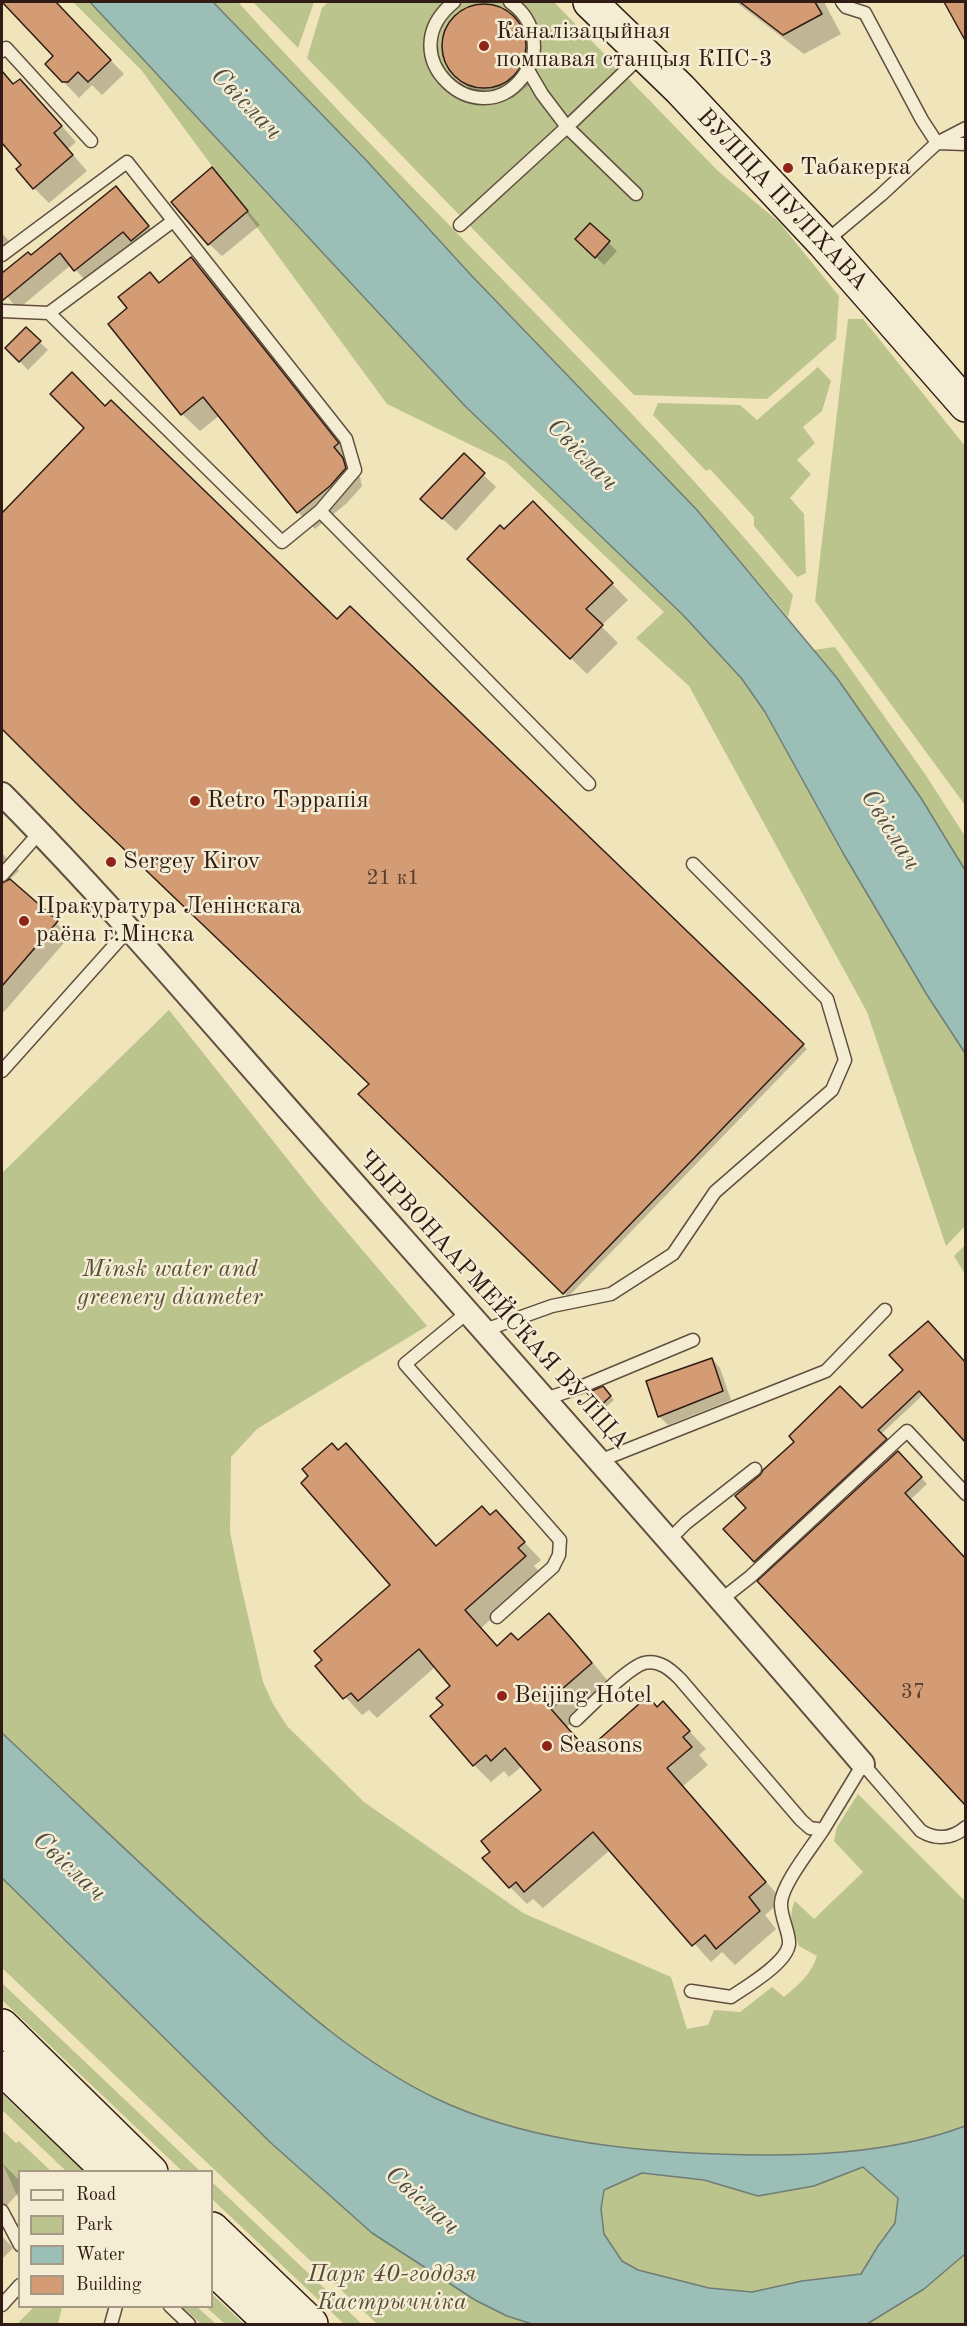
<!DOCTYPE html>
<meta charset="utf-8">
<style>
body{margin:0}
#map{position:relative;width:967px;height:2326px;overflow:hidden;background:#f0e4bb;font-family:"Old Standard TT",serif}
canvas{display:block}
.frame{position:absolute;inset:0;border:3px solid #301c14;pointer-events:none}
.legend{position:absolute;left:18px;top:2170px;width:195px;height:138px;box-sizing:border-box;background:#f5edd3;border:2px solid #a69987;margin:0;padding:8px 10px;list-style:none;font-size:18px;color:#301c14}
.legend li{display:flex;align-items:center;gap:12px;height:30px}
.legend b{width:30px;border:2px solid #a69987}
</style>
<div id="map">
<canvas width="967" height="2326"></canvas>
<div class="frame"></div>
<ul class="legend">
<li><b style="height:8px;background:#f5edd3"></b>Road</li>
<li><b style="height:16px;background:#bcc48e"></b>Park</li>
<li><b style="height:16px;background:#9bbeb6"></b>Water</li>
<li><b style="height:16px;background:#d39c75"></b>Building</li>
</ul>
</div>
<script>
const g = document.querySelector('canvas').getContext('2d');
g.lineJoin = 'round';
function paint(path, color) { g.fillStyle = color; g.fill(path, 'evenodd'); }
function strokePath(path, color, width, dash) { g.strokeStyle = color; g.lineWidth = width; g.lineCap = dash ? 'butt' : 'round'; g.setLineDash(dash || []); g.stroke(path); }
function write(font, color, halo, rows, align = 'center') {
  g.font = font + ' "Old Standard TT",serif'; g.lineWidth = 5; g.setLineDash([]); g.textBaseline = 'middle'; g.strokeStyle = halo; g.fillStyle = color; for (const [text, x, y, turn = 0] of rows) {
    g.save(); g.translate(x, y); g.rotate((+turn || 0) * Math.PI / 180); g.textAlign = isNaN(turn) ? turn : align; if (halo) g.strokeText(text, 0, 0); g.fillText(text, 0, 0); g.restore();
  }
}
const green = new Path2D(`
 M73,2h17l375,404 218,209 59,64 23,33 78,141 84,142 38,58v173l-19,20 -79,-234 -178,-326 -53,-48 28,-26 -158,-150 -119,-58 -245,-333z
 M213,2h25c180,201 382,384 555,593l-5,22 -91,-107 -227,-236 -104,-114z
 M253,2h61l-16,46z
 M328,2h226l164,169 61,51 60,74 -3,43 -69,60 -133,-4 -327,-337 15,-50z
 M848,319h15l102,127v359l-150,-204z
 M818,367l13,14 -9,30 -19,16 12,16 -18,17 14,14 -21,24 14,16 2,59 -9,4 -43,-51v-9l-44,-48 -4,2 -53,-56 5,-12 82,2 17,15z
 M835,647l90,127 40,62v34c-46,-75 -96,-151 -152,-220z
 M169,1010l151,190 107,126 -170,103 -26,28 -1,75 10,49 23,101 10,22 14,22 77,76 159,111 148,64 16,52 21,-4 6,-15 26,2 32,-25 12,10c14,-12 27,-22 33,-41l-18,-10c-5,-16 -12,-29 -4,-45l19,18 49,-47 -29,-31 3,-14 21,-33 107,107v225c-77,29 -166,31 -247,28 -94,-3 -198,-15 -283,-56 -94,-46 -171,-119 -246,-190 -63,-58 -125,-117 -187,-175v-560z
 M965,1245v29l-11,-18z
 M2,1878l269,265 101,90 103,67 32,16 25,8h-155l-375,-356z
 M2,1983l21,20 177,168h-18l-180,-171z
 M2,2094l82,77h-18l-64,-61z
 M2,2130l14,13 3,-2 32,30 -31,1 -1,28 -17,-38z
 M863,2167l35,30 -3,26 -17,23 -16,28 -60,7 -50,11 -43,-4 -71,-18 -16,-9 -18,-27 -3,-25 3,-19 38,-17 62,7 54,16 56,-10z
 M212,2182l150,142h-18l-132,-125z
 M965,2254v70h-98l57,-35z
 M212,2294l32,30h-19l-19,-17 6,-1z
 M34,2307h28l-4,17h-41z
 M182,2307h15l19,17h-15z`);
const water = new Path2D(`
 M90,2h123l153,158 104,114 227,236 140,168 84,120 44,72v183l-38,-58 -84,-142 -78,-141 -23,-33 -59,-64 -218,-209z
 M2,1733c77,72 153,146 232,216 63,56 125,112 201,149 85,41 189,53 283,56 81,3 170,1 247,-28v128l-41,35 -57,35h-335l-25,-8 -32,-16 -103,-67 -101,-90 -269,-265zM863,2167l35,31 -3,25 -17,23 -17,28 -59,7 -50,11 -43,-4 -71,-18 -16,-9 -18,-27 -3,-25 3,-19 38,-17 62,7 54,16 56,-10z`);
const shadow = new Path2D(`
 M3,2h51l70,72 -22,21 -10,-10 -13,13 -32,-34 8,-8z
 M736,2h88l17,32 -37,20z
 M482,6l14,1 14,8 14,17 2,-1 12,25 -1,15 -8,14 -16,13 -16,4 -16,-4 -27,-23 -10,-18 -1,-14 4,-14 8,-12 12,-8z
 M2,72l12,13 21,11 41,46 -8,7 19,22 -38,32 -15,-15 -11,-23 -21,-24z
 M212,169l48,56 -38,31 -13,-12z
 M116,188l44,51 -16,13 -9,-9 -48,39 -16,-17 -53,44 -16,-18v-16l26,-21 3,3z
 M590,225l27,26 -13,14 -27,-26z
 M2,233l14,16 -14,14z
 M191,259l17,17 147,185 -5,4 10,12 2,9 -15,17 -32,26 -17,-17 -78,-97 -20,16 -18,-17 -22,-130z
 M26,329l22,21 -20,20 -21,-22z
 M105,408l232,213 13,-13 457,441 -239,248 -208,-203 12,-10 -284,-271 -86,-86v-212z
 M464,456l32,31 -40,44 -21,-19z
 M533,503l95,97 -27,26 17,17 -31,31 -118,-115 35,-28z
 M2,853l17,18 -10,9 61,56 -68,78v-93l4,-6 -4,-5z
 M712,1359l8,9 11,32 -63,25 -9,-9z
 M905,1370l19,24 -43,40 8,10 -130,121 -34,-36z
 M603,1388l11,12 -10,9 -14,-15z
 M346,1445l91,102 59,-35 45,48 -7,6 8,8 -61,54 17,19 20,-5 31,-27 39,42 20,24 -31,27 5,6 -15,13 21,24 75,-48 43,46 -7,6 9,10 -25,21 99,114 -17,15 11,14 -41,36 -13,-13 -11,10 -101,-112 -67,58 -10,-9 -6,5 -17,-17 -18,-35 51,-62 -21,-24 -13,11 -5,-6 -13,11 -17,-17 -29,-59 7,-20 -17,-19 -58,51 -8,-8 -7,5 -45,-49 75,-81 -53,-133z
 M898,1453l29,31 -17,16 -150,81z
 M2,2163l18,18v10l-18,20z
 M2,2236l11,12 -11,11z`);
const building = new Path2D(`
 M2,2h54l55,58 -23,22 -10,-10 -10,10h-6l-17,-18 8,-8z
 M740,2h75l7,12 -39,21z
 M944,2h22v40z
 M442 46a42 42 0 1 1 84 0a42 42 0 1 1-84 0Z
 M2,71l11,13 7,-5 42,47 -8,7 19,22 -40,34 -17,-20 5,-4 -19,-22z
 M212,167l36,44 -40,34 -37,-43z
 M116,186l33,40 -18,15 -8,-9 -49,39 -14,-18 -58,48v-28l26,-21 3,3z
 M590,223l20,18 -15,17 -20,-19z
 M191,257l148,186 -5,4 9,11 3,10 -16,18 -33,27 -94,-116 -22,18 -73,-91 19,-16 -9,-11 32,-25 9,11z
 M26,327l15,14 -22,21 -14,-14z
 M72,372l33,34 6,-6 226,219 13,-13 454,438 -241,250 -205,-200 11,-10 -287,-275 -80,-80v-216l82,-85 -34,-34z
 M464,453l21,20 -43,46 -22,-20z
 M533,501l80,82 -27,26 17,16 -33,34 -103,-100 33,-34 4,4z
 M10,879l48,42 -56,65v-103z
 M928,1321l38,42v80l-47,-52 -41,39 9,9 -133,123 -31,-33 23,-21 -11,-12 25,-21 3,-5 31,-28 -5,-6 51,-50 22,22 41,-38 -14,-15z
 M712,1358l11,33 -65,26 -12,-36z
 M603,1386l8,10 -12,11 -12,-14z
 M332,1443l6,7 8,-7 90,103 46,-40 8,9 6,-5 29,32 -7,6 8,8 -61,54 32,36 14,-13 7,7 31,-27 22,25 21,25 -31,27 5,6 -15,13 36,41 61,-54 9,11 6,-6 27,30 -7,6 9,10 -25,21 99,114 -17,15 11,14 -44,38 -11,-14 -13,11 -99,-114 -69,60 -8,-10 -7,6 -27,-30 8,-6 -9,-11 60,-51 -36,-42 -14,13 -5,-6 -13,11 -43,-50 13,-11 -7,-7 14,-12 -31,-37 -61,52 -7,-8 -8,6 -28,-33 7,-6 -8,-9 76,-66 -89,-102 7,-7 -6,-7z
 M898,1451l24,26 -17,16 61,66v247l-209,-225z`);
const lane = new Path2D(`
 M454,2c-66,53 23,134 68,76 7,-9 12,-19 12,-30 0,-20 -8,-35 -24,-46
 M842,2l4,5 19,6 57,107 15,23 29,1
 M2,51l4,-3 85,93
 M528,70l14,24 25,33 69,67
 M460,225l107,-98 75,-72
 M825,242l56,-47 56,-52 29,-15
 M2,255l125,-93 219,277 9,31 -35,41 269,273
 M2,311l47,2 233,229 38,-31
 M49,313l124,-92
 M2,875l38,-43
 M2,1071l127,-142
 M468,1312l-63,52 155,176 -1,15 -6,12 -56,50
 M485,1330l67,-24 59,-12 62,-40 42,-62 117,-102 13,-30 -18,-61 -134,-135
 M545,1399l33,-11 115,-48
 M599,1461l227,-90 59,-61
 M669,1540l17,-17 69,-54
 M722,1599l28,-22 157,-146 59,63
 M576,1720c15,-14 51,-52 68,-57 15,-4 27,7 36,16l121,141 9,8 13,2 40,-66 58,67c15,9 31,8 45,-4
 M691,1991l40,6c15,-10 56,-34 58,-53 1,-11 -9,-28 -8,-41 1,-19 31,-56 42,-73
 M2,2211l18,34
 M2,2305l18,-20
 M170,2306l19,18
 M111,2324l5,-18`);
const street = new Path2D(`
 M2,794c116,117 222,244 332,367 177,200 355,400 529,603`);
const secondary = new Path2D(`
 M590,2l90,87 144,154 142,162
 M2,2026l149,146
 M2,2068l108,104
 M212,2229l99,95
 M212,2267l60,57`);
const markers = [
 [484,46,6,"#8f2418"],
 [788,168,6,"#8f2418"],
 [195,801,6,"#8f2418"],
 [111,862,6,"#8f2418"],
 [24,921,6,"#8f2418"],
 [502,1696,6,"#8f2418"],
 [547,1746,6,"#8f2418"]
];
const numberNames = [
 ["21 к1",393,878],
 ["37",913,1692]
];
const poiNames = [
 ["Каналізацыйная",496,32],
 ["помпавая станцыя КПС-3",496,60],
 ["Табакерка",800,168],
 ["Retro Тэррапія",207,801],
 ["Sergey Kirov",123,862],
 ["Пракуратура Ленінскага",36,907],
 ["раёна г.Мінска",36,935],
 ["Beijing Hotel",514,1696],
 ["Seasons",559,1746]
];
const streetNames = [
 ["ВУЛІЦА ПУЛІХАВА",782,200,47],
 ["ЧЫРВОНААРМЕЙСКАЯ ВУЛІЦА",493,1300,48]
];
const parkNames = [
 ["Minsk water and",170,1270],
 ["greenery diameter",170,1298],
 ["Парк 40-годдзя",392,2275],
 ["Кастрычніка",392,2303]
];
const waterNames = [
 ["Свіслач",246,104,46],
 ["Свіслач",582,455,46],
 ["Свіслач",890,830,58],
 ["Свіслач",69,1867,43],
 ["Свіслач",422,2201,42]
];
paint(green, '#bcc48e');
paint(water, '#9bbeb6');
strokePath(water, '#707d75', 1.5);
paint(shadow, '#0003');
paint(building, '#d39c75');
strokePath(building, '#301c14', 1.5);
strokePath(lane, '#604e3e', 15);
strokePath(street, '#604e3e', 26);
strokePath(secondary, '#301c14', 36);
strokePath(lane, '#f5edd3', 12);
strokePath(street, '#f5edd3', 22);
strokePath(secondary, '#f5edd3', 33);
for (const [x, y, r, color] of markers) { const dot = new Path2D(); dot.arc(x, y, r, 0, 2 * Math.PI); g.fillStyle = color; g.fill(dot); strokePath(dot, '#f5edd3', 2); }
write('21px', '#593c2c', null, numberNames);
write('24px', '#301c14', '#f5edd3', poiNames, 'left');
write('24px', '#301c14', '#f5edd3', streetNames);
write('italic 24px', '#5a4e39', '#f5edd3', parkNames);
write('italic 26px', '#504d45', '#f5edd3', waterNames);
</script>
